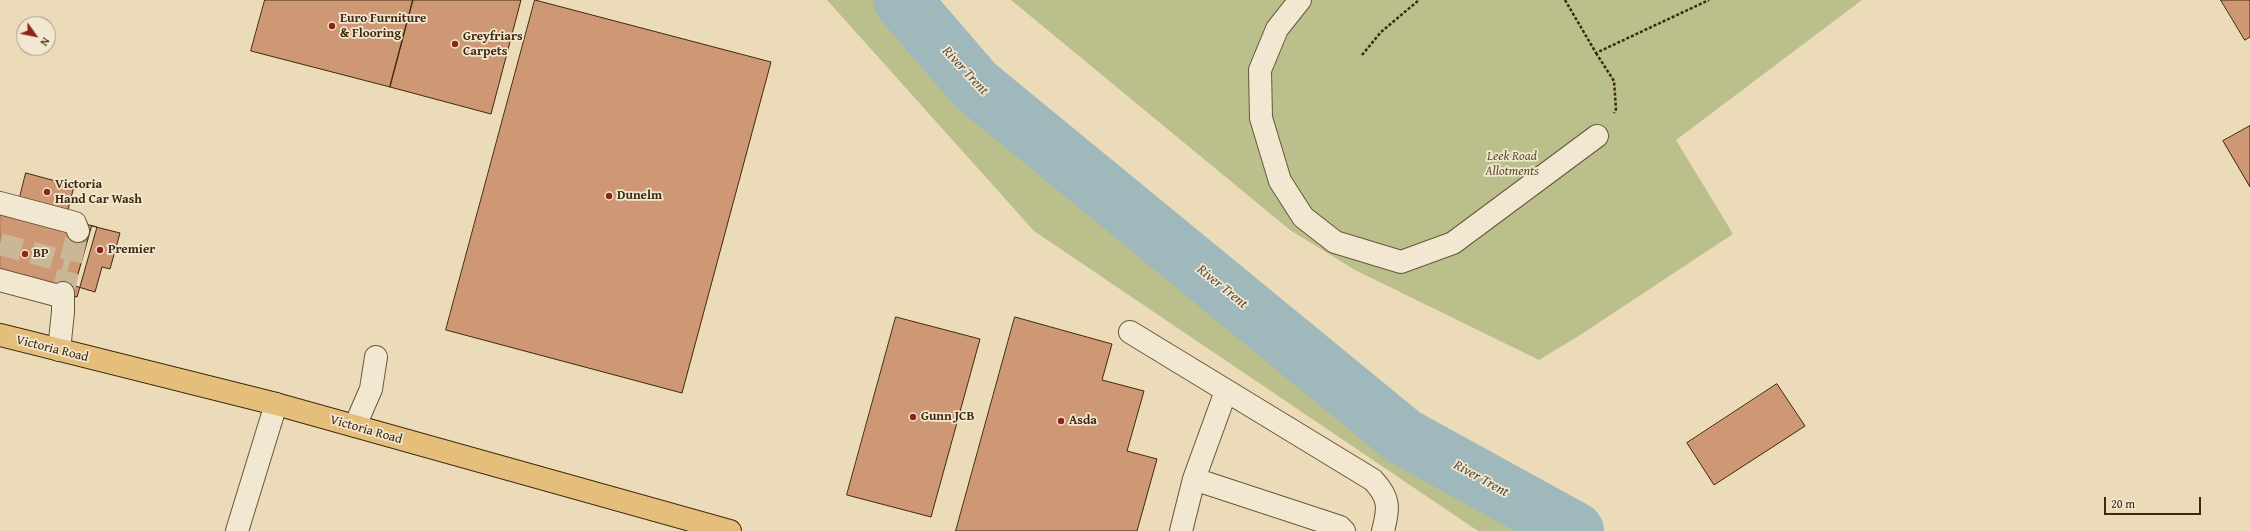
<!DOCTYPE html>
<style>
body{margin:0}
#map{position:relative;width:2250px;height:531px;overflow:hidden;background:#ebdbb8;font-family:"Gentium Book Plus",serif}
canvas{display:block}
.north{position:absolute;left:16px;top:16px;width:40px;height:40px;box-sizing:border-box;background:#f2e8d1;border:1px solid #aa9b83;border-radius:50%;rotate:123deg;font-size:11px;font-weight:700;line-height:16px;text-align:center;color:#3f280d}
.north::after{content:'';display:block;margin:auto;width:14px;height:18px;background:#8f2418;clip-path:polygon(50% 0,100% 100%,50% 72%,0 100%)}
.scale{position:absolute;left:2104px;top:497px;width:97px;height:18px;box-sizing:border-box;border:2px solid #3f280d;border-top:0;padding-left:5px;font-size:12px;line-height:14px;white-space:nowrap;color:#3f280d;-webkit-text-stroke:3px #f2e8d1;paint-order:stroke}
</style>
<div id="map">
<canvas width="2250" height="531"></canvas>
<div class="north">N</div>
<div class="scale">20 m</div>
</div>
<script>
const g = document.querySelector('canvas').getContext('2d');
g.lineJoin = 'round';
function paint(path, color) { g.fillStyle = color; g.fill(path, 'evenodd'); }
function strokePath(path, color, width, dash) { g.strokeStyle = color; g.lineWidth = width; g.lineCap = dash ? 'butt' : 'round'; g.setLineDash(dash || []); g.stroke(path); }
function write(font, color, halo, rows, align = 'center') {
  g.font = font + ' "Gentium Book Plus",serif'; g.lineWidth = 3.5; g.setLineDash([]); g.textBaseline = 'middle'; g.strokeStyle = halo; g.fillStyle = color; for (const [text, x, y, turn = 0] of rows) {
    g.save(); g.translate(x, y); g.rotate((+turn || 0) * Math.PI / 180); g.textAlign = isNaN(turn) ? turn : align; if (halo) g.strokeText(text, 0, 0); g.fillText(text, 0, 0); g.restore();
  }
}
const green = new Path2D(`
 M827,0h47l99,107 106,96 306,233 67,43 88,52h-62l-444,-300z
 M1011,0h851l-186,140 57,94 -156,103 -38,23 -184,-90 -65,-40z`);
const river = new Path2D(`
 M902,0l73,85 429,352 171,94`);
const building = new Path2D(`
 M265,0h148l-23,87 -139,-36z
 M413,0h108l-30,114 -101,-27z
 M535,0l236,62 -89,331 -236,-63z
 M2221,0h29v37l-5,3z
 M2250,126v61l-27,-46z
 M26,173l48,13 -6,24 -48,-13z
 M0,201l97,26 -20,70 -77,-21z
 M92,226l28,7 -10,36 -8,-2 -7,25 -20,-6z
 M896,317l84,22 -49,178 -84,-22z
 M1015,317l97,27 -10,36 42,11 -17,60 30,8 -20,72h-181z
 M1777,384l28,42 -91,59 -27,-42z`);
const minorTunnel = new Path2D(`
 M0,244l70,19
 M63,293l15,-62`);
const path = new Path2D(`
 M1565,0l31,53 113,-53
 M1596,53l18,28 2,28 -2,4
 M1362,55l19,-23 38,-32`);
const minor = new Path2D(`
 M1300,0l-23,29 -17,41 1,48 19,63 23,36 32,25 66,20 52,-19 144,-107
 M0,203l75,20 3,8
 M0,280l63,17
 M1130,332l243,148c17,18 16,28 10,51
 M59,350l4,-38v-19
 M355,426l16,-37 5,-32
 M1194,479l146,48 4,4
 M237,531l39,-127
 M1181,531l13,-52 32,-88`);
const major = new Path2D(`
 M0,335l276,69 454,127`);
const markers = [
 [332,26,4,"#8f2418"],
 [455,44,4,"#8f2418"],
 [47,192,4,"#8f2418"],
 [609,196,4,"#8f2418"],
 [100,250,4,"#8f2418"],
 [25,254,4,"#8f2418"],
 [913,417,4,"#8f2418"],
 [1061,421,4,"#8f2418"]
];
const poiNames = [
 ["Euro Furniture",340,19],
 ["& Flooring",340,34],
 ["Greyfriars",463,37],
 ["Carpets",463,52],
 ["Victoria",55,185],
 ["Hand Car Wash",55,200],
 ["Dunelm",617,196],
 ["Premier",108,250],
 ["BP",33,254],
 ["Gunn JCB",921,417],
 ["Asda",1069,421]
];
const parkNames = [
 ["Leek Road",1512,157],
 ["Allotments",1512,172]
];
const streetNames = [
 ["Victoria Road",52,349,14],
 ["Victoria Road",366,430,16]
];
const waterNames = [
 ["River Trent",965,71,47],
 ["River Trent",1222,287,39],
 ["River Trent",1481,479,29]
];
paint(green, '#bbbf8c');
strokePath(river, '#9fb8bb', 58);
paint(building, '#cf9875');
strokePath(building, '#3f280d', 1);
strokePath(minorTunnel, '#c9b796', 22, [22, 11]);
strokePath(minor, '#6a5538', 24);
strokePath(major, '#3f280d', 24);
strokePath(path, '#3f280d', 2.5, [3, 2]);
strokePath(minor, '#f2e8d1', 22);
strokePath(major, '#e6be7c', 22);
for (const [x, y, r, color] of markers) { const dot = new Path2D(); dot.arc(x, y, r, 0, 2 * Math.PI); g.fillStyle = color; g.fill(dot); strokePath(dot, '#f2e8d1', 1.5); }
write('bold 13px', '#3f280d', '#f2e8d1', poiNames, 'left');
write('italic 13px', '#5e4e2d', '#f2e8d1', parkNames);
write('13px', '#3f280d', '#f2e8d1', streetNames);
write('italic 14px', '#574c38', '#f2e8d1', waterNames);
</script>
